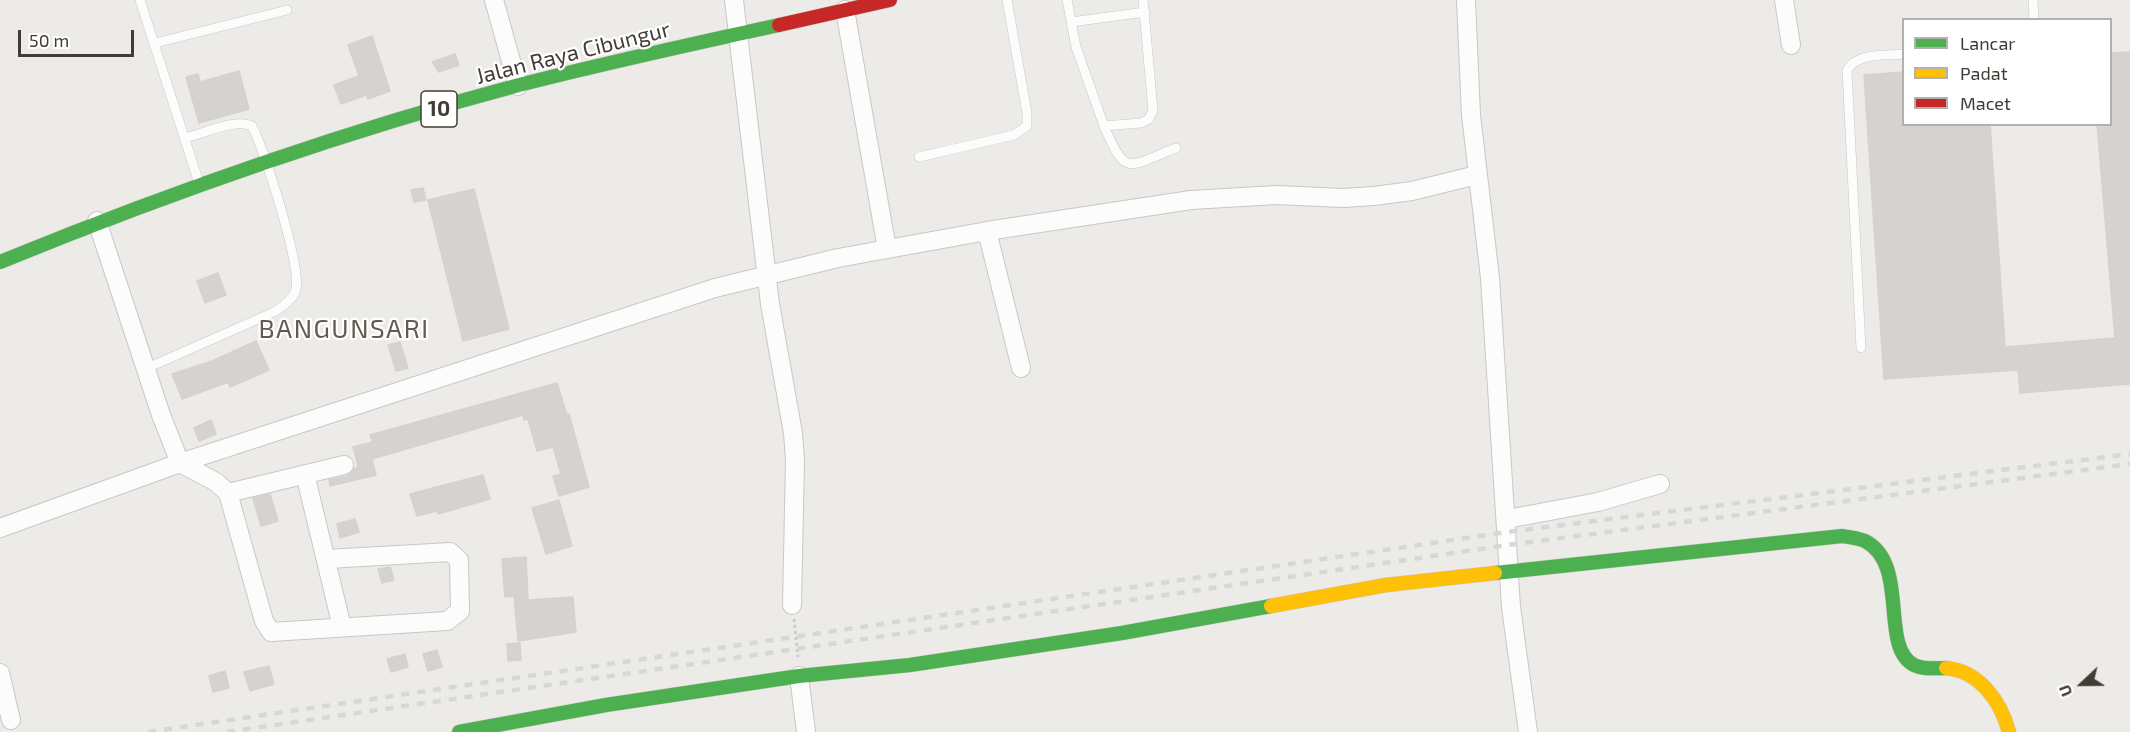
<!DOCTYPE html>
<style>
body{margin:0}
#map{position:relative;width:2130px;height:732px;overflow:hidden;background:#edebe8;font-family:"Exo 2",sans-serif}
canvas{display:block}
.legend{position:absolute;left:1902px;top:18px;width:210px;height:108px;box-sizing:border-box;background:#fff;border:2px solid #b3b1af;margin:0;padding:8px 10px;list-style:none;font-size:18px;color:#423c36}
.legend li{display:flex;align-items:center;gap:12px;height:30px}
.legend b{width:30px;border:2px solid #b3b1af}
.north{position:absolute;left:2052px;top:654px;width:60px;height:60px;-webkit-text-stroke:4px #fff;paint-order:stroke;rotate:248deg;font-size:16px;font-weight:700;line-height:24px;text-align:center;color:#423c36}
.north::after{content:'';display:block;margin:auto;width:21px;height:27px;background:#423c36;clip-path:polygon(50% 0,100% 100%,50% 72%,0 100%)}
.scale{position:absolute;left:18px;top:30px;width:116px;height:27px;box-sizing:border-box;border:3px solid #423c36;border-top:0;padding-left:8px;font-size:18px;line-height:21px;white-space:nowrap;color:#423c36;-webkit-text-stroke:4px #fff;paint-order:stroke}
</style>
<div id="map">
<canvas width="2130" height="732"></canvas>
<ul class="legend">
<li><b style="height:8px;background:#4caf50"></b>Lancar</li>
<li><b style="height:8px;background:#ffc107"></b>Padat</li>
<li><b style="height:8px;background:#c62828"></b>Macet</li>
</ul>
<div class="north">U</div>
<div class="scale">50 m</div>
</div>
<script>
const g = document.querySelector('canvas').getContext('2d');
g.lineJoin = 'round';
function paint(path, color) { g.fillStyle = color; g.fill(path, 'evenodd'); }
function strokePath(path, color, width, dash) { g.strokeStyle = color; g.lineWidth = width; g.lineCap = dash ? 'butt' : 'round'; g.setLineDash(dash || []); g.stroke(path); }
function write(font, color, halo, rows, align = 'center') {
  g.font = font + ' "Exo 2",sans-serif'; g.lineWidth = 4.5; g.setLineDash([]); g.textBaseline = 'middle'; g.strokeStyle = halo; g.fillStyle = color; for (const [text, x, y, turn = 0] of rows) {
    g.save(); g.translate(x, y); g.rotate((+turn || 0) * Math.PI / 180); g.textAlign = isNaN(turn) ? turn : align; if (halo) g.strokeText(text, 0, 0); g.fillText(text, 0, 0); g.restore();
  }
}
const building = new Path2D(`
 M372,36l18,55 -22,8 -2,-4 -25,9 -7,-19 25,-9 -11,-31z
 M2130,52v332l-110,9 -2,-23 -134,9 -20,-304 40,-3v52h86l15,223 110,-9 -18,-214h13v-71z
 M455,54l4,11 -20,7 -7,-10z
 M239,71l10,38 -50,14 -13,-46 12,-3 2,8z
 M423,188l3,12 -12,2 -3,-12z
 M474,189l35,140 -46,12 -35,-141z
 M218,273l8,22 -21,8 -8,-22z
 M256,341l13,29 -39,17 -2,-5 -46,17 -10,-25 40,-13z
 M400,342l8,26 -12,3 -8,-26z
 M557,383l10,32 2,-1 20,73 -30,9 -6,-20 8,-2 -8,-27 -16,4 -9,-32 -4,1 -1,-5 -151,44 4,16 -46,11 -1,-6 18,-4 11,-10 -5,-19 20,-5 -3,-7z
 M211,420l5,14 -17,7 -5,-13z
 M483,475l7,24 -52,15 -1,-3 -20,5 -7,-22z
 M270,494l8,27 -17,5 -8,-28z
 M559,500l13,46 -26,8 -14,-46z
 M355,519l4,13 -19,6 -3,-14z
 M526,557l2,43 45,-3 3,35 -58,9 -4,-45 -9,1 -3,-38z
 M390,567l4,13 -12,3 -4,-14z
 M520,643l1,17 -13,1 -1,-17z
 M437,650l5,17 -14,4 -5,-17z
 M405,654l3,13 -17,5 -4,-13z
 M269,666l5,18 -24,7 -6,-19z
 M225,671l4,17 -16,4 -4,-16z`);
const path = new Path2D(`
 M794,619l4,38`);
const lane = new Path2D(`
 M140,0l58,180
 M1067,0l9,47 28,79 37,-3 8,-4 4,-9 -10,-110
 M2033,0l1,20
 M1071,22l74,-10
 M155,43l132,-33
 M1104,126c23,53 24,40 72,22
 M919,157l95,-22 13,-9v-13l-20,-113
 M1861,348l-14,-278c11,-18 37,-14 57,-16
 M145,369l129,-57c9,-6 20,-13 22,-23 5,-24 -31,-138 -44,-163 -17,-8 -49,8 -68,12`);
const street = new Path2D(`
 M494,0l24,86
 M734,0l36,304 23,129 2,27 -3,145
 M1466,0l5,115 19,163 21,329 17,125
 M1784,0l7,45
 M845,10l42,239
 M987,231l34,137
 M180,463l535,-175 123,-30 149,-27 204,-31 85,-5 67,3 31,-2 38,-5 65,-16
 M180,463l36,19 12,11 36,128 7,11 176,-11 13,-10 -1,-51 -9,-8 -123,7
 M305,474l37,153
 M228,493l116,-28
 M1507,519l91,-17 62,-18
 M0,528l180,-65 -19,-48 -64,-194
 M0,673l11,47
 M799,676l7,56`);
const fast = new Path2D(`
 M0,262c169,-69 342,-130 519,-177 86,-22 173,-41 260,-60
 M1495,573l347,-37c7,1 16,2 23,5 45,23 14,106 49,124 10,5 22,3 32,3
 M459,732l147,-27 193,-29 111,-11 212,-32 149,-27`);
const slow = new Path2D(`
 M1271,606l115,-21 109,-12
 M1946,668c34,3 55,34 63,64`);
const jam = new Path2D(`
 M779,25l111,-25`);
const rail = new Path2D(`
 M148,732l1359,-200 623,-78
 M227,732l1281,-187 622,-81`);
const shields = [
 [439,109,36]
];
const shieldNames = [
 ["10",439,109]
];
const streetNames = [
 ["Jalan Raya Cibungur",573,53,-14]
];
const quarterNames = [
 ["BANGUNSARI",344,329]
];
paint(building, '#d5d3cf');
strokePath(building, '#d5d2ce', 1.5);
strokePath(lane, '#cac7c4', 10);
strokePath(street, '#cac7c4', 20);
strokePath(fast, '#ccc7c0', 15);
strokePath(slow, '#ccc7c0', 15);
strokePath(jam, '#ccc7c0', 15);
strokePath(path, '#cccac6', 3, [3, 3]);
strokePath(lane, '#fcfcfc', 9);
strokePath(street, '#fcfcfc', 18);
strokePath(fast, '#4caf50', 14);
strokePath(slow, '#ffc107', 14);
strokePath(jam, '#c62828', 14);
strokePath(rail, '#d8d7d7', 4.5, [8, 8]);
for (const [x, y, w] of shields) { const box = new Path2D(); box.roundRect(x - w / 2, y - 18, w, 36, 4.5); g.fillStyle = '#fff'; g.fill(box); strokePath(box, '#423c36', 1.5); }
write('bold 21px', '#423c36', null, shieldNames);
write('22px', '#423c36', '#fff', streetNames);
g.letterSpacing = '1.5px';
write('26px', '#645a4e', '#fff', quarterNames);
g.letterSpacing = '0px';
</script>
